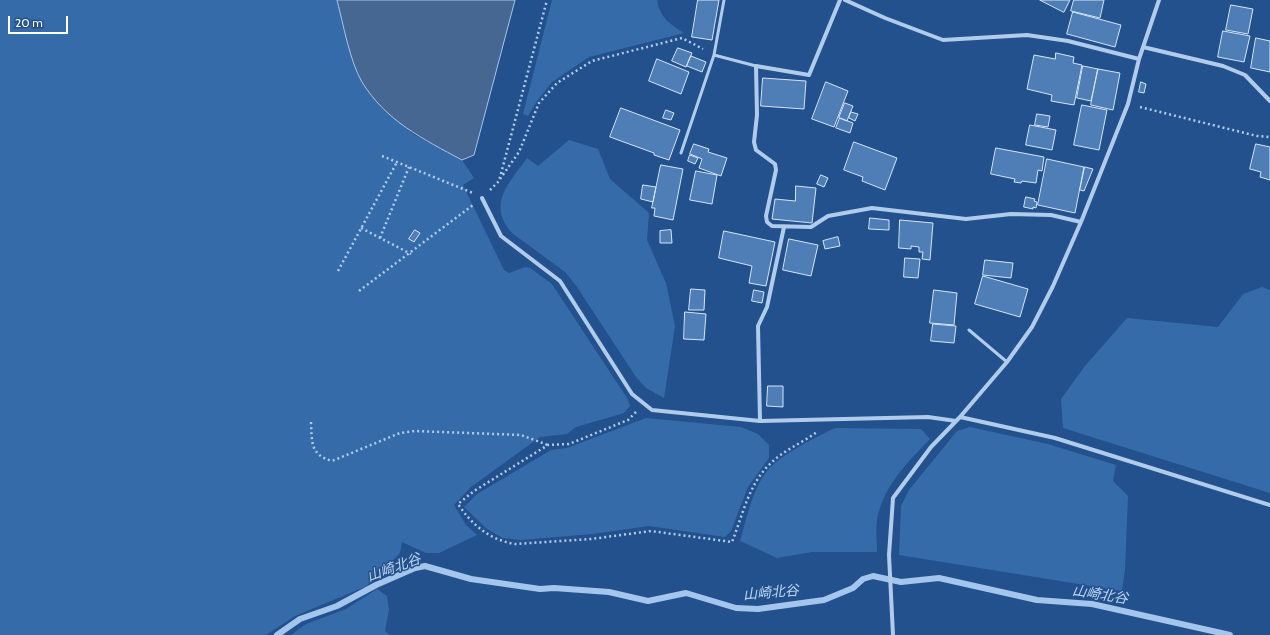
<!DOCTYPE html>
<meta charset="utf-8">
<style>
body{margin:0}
#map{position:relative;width:1270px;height:635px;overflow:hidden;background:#22518d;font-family:Cabin,sans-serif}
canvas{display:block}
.scale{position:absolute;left:8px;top:16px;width:60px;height:18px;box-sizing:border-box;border:2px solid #fff;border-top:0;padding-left:5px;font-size:12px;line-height:14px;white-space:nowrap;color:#fff;-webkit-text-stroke:3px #22518d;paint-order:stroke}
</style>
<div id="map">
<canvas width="1270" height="635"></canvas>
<div class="scale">20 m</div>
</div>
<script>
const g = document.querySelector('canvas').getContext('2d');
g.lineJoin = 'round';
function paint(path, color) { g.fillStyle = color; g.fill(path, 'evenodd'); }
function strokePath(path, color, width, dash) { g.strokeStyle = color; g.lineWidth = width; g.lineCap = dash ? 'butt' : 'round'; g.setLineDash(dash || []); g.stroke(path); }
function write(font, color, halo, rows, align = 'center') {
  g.font = font + ' Cabin,"Noto Sans JP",sans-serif'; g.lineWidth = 3; g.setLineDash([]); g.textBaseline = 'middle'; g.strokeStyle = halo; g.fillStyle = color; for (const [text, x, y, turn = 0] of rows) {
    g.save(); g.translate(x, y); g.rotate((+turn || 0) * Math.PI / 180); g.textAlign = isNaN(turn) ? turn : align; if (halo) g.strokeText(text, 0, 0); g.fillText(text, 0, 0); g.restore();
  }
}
const green = new Path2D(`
 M0,0h337l12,45 12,36 14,18 38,35 49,26 12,18 -11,7 41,85 5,3 16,-6 5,1 22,16 75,114 3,8 -6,7 -48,14 -9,7 -27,3 -69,50 -17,18 12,20 11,10 -38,18h-13l-24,-11 -2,11 -11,11 -13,8 -9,14 -72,30 -29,19h-266z
 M552,0h105c3,18 13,24 27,33l-95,24 -37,25 -15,19 -9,15 -5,-2z
 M569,140l29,9 12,30 39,34 -2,27 19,43 9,43 -11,72 -18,-10 -10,-11 -59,-90 -12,-15 -53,-39c-26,-29 -2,-51 15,-75l11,8z
 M1262,287l8,3v203l-207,-65 -2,-29 24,-33 42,-48 91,9 25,-33z
 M646,418l95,9 17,7 11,11v13l-21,29 -17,44 -6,6 -76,-11 -57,8 -71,6 -18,-2 -16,-9 -23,-22 13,-13 74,-44 16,-2z
 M970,427l78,17 68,21 -3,16 15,15 -3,73 -3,22 -223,-36 2,-49 8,-16 48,-59z
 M835,428l86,1 9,10c-22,23 -44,44 -52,76 -3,11 -1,25 -1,37h-65l-35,6 -37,-17c7,-23 12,-51 27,-70 13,-16 49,-34 68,-43z
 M377,589l10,7 2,14 -4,21 5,4h-99l15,-11 40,-15z`);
const water = new Path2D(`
 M337,0h178l-41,155 -12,5c-39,-21 -76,-39 -100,-78 -12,-20 -19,-59 -25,-82z`);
const stream = new Path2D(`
 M277,635l23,-16 37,-13 39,-21 39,-17 10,-2 46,13 69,10 14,-1 55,4 39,9 38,-8 50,15 22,1 66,-9 29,-12 10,-9 10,-3 28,6 38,-4 98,22 55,4 138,31`);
const building = new Path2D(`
 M698,0h21l-7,40 -20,-3z
 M1040,0h30l-6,12z
 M1074,0h30l-4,18 -29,-7z
 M1231,5l22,4 -5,25 -22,-4z
 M1073,12l48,13 -6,22 -48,-13z
 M1223,31l27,5 -6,26 -26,-5z
 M1256,38l14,3v31l-19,-4z
 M678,48l14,5 -6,14 -14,-6z
 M1056,53l18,4 -1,6 9,2 -8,40 -23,-4 1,-6 -25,-6 7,-34 21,4z
 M691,56l15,6 -4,10 -15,-6z
 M657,59l32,13 -8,22 -32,-13z
 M1083,66l15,3 -7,32 -14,-3z
 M1098,69l22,4 -7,37 -22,-5z
 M763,78l43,3 -2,28 -43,-3z
 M826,82l22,9 -14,36 -22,-8z
 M1141,82l5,2 -2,9 -5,-1z
 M845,103l8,3 -6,15 -8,-3z
 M1082,105l25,5 -8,40 -25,-5z
 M621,108l59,22 -11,30 -15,-5v-2l-44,-16z
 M666,110l8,3 -3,7 -8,-2z
 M851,112l7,2 -3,7 -6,-3z
 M1037,114l13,2 -2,11 -13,-2z
 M840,118l13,5 -3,10 -14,-5z
 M1030,125l26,5 -4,20 -26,-5z
 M854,142l43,16 -12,32 -23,-9 1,-4 -19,-7z
 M694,144l15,5 -1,3 19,6 -6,18 -22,-8 3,-9 -12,-5z
 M1256,144l14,3v33l-10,-3 1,-5 -11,-3z
 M996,148l48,9 -2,14 -4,-1 -2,13 -14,-2 -1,2 -7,-1 1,-3 -24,-5z
 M690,155l8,3 -3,6 -7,-3z
 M1047,159l37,8 -9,46 -37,-8z
 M661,165l22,4 -10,51 -19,-4 1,-8h-3z
 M1085,167l8,2 -9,22 -4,-1z
 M696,171l21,4 -5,29 -22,-4z
 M821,175l7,3 -4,9 -7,-3z
 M643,185l13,2 -3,15 -12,-3z
 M796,186l20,2 -4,35 -40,-4 3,-20 20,2z
 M1026,197l9,2 -1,2 3,1 -1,6 -3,-1v2l-9,-2z
 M870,218l19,2v10l-20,-1z
 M900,220l33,3 -3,37 -8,-1 1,-7h-4v-5l-8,-1v3l-12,-1z
 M415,230l5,3 -6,9 -5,-3z
 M671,230l1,13h-12v-12z
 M724,231l51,11 -9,44 -17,-3 3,-17 -33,-8z
 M838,237l2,9 -15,3 -2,-8z
 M789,239l29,6 -7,31 -28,-6z
 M905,258l15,1 -2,19 -14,-1z
 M985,260l28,3 -2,15 -28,-3z
 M983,276l45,13 -8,28 -45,-13z
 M691,289l14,1 -1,20h-15z
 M754,290l10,2 -2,11 -10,-2z
 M934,290l23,3 -3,32 -24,-2z
 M685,312l21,2 -2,26 -20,-1z
 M933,324l23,2 -2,17 -23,-2z
 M768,386h15v21l-16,-1z`);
const path = new Path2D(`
 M1140,107l117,29 13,1
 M382,156l91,37
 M500,179l19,-27 20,-49 18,-20 35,-22 90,-23 21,11
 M490,190l9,-9 48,-181
 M361,228l50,26
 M380,238l29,-71
 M338,271l59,-109
 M359,291l114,-86
 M636,412l-8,8 -59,24 -21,1 -74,46 -16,13c14,21 32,36 57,40l76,-5 60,-8 81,11c10,-25 17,-58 37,-77 13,-14 33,-22 48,-33
 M311,422c1,20 -1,33 21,39l68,-28 15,-2 106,4 27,10`);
const lane = new Path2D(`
 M714,55l42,11
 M681,153l33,-98 10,-55
 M969,330l38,32`);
const street = new Path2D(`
 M840,0l-31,75 -53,-9 1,49 -3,27 2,8 19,14 1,6 -10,46 1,6 5,4 39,1 17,-11 44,-8 94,11 45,-5 40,1 30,7
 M845,0l40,18 58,22 84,-5 41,6 71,18
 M1143,47l80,19 22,9 25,26
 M482,198l19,38 59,45 72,113 20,16 108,11 168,-4 28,4
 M960,417l95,21 215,67
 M760,421l-2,-95 9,-19 17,-80
 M893,635l-4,-80 4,-57 38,-51 29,-30 47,-55 25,-35 21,-41 28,-64 47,-118 11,-45 20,-59`);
const waterNames = [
 ["山崎北谷",394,568,-20],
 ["山崎北谷",771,593,-5],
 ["山崎北谷",1100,595,9]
];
paint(green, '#366baa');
paint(water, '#466792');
strokePath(water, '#a5c6ec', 1);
strokePath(stream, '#a5c6ec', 6);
paint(building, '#4f7db6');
strokePath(building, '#d6e6f8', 1);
strokePath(path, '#b1cceb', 2.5, [2, 3]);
strokePath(lane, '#b1cceb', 3);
strokePath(street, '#b1cceb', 4);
write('italic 14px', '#bdd6f2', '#22518d', waterNames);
</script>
